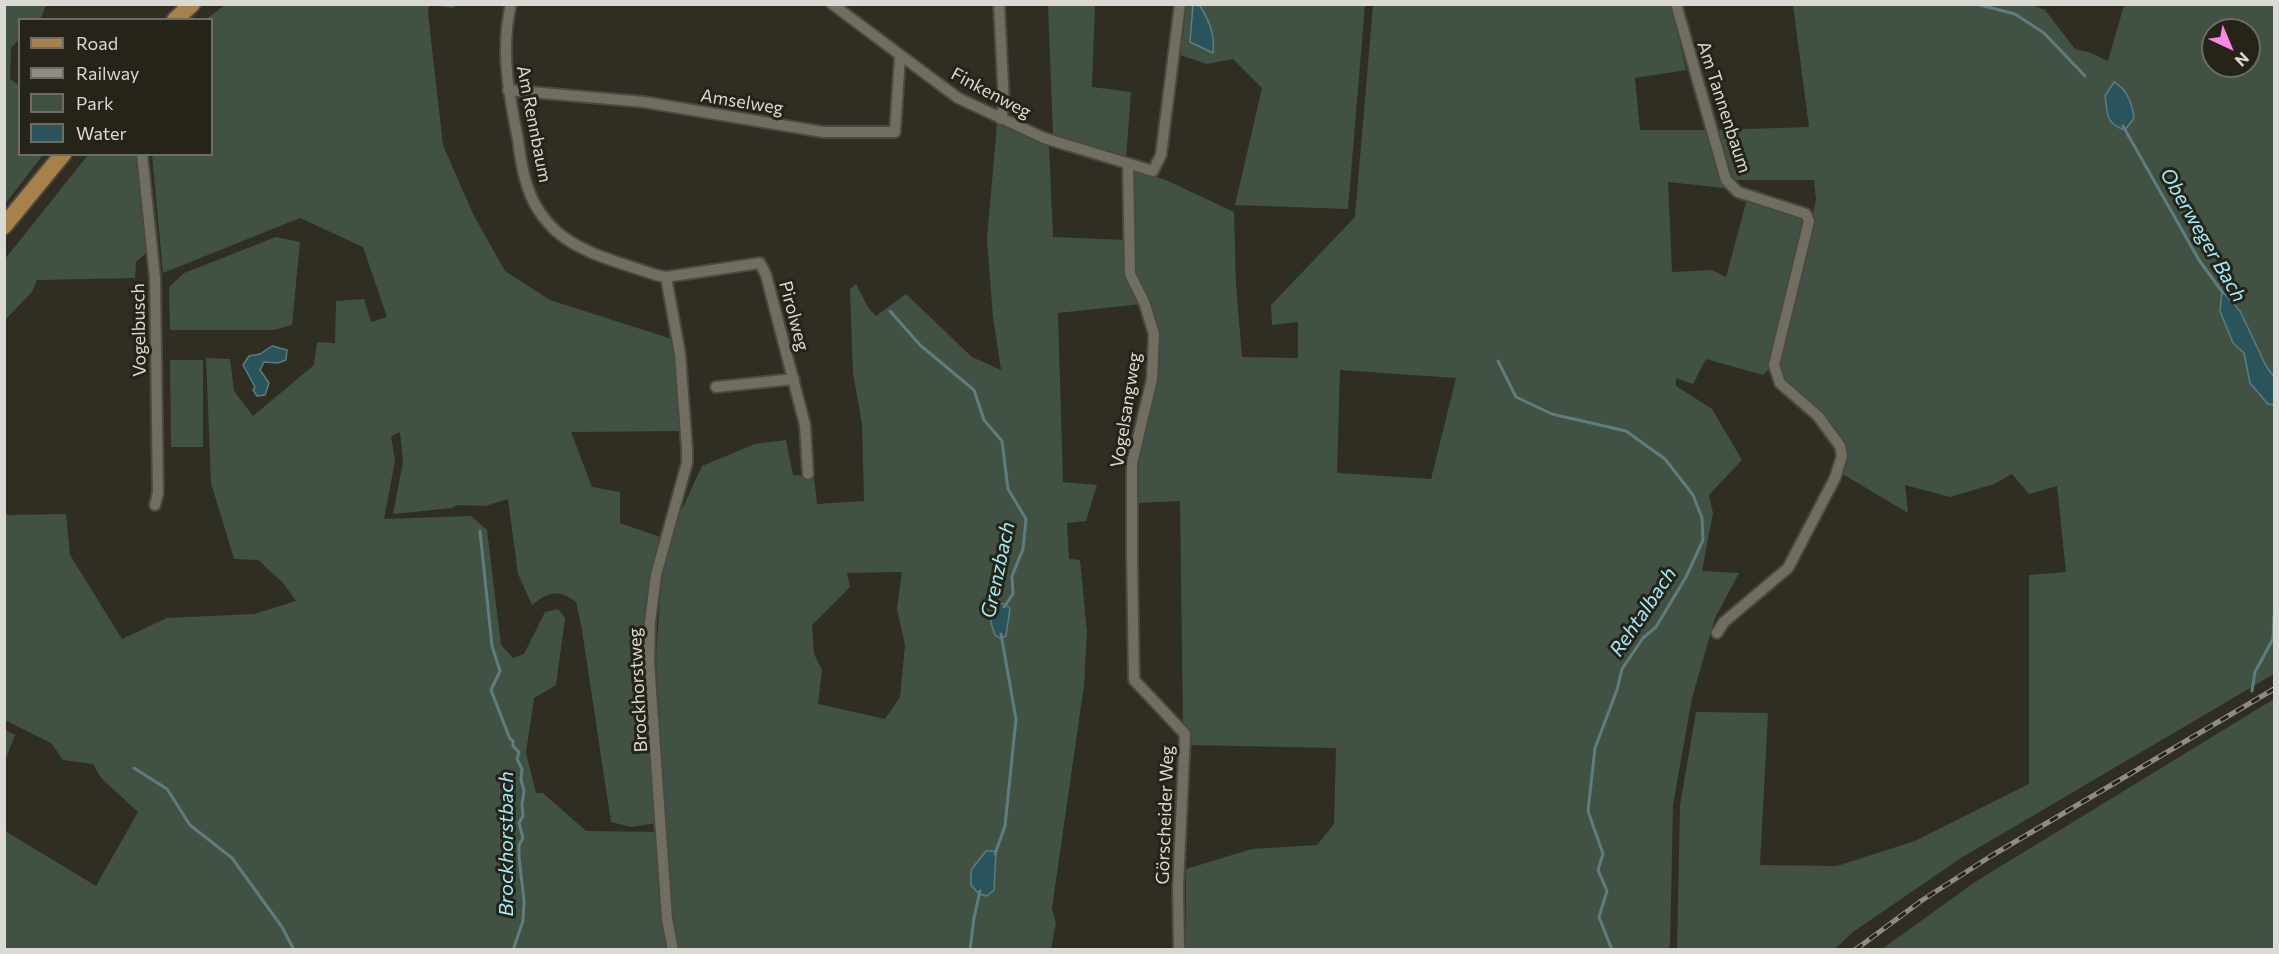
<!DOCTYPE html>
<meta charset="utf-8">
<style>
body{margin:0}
#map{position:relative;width:2279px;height:954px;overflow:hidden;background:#302d23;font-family:Commissioner,sans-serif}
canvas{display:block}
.frame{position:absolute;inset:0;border:6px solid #dbd9d3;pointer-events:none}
.legend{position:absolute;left:18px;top:18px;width:195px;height:138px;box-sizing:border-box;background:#262319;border:2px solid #6e6c63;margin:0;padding:8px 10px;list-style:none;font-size:18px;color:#dbd9d3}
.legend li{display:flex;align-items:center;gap:12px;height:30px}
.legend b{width:30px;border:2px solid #6e6c63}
.north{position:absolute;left:2201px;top:18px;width:60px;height:60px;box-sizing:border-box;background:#262319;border:2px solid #6e6c63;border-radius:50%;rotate:136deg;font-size:16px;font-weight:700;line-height:24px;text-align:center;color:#dbd9d3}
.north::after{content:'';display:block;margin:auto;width:21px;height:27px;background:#fa87e7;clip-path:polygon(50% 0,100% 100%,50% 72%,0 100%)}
</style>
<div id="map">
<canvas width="2279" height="954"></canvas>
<div class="frame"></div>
<ul class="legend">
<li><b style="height:8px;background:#a8804a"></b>Road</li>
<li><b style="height:8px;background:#8f8c85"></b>Railway</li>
<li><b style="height:16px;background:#415244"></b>Park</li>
<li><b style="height:16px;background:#2a545b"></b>Water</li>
</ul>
<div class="north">N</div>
</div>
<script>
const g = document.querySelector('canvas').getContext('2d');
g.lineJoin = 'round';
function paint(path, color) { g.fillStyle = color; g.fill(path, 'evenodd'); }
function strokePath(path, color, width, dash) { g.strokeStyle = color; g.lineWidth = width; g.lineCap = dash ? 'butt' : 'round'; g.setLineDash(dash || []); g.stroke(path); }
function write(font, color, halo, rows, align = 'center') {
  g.font = font + ' Commissioner,sans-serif'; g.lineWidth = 6; g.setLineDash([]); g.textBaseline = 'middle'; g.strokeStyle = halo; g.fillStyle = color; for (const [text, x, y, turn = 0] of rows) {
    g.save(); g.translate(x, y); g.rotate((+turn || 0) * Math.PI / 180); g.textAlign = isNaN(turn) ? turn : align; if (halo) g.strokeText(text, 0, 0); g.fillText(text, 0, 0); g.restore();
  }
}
const green = new Path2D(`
 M5,4l41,1 -4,11 -3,3 -19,1 -1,19 -8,9 -1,31 9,6 1,69 23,1 -38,49z
 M225,5h230l-1,3 -25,-3 -1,8 15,132 30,69 32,57 45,29 125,40 9,91 -113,1 21,55 28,5v31l40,14 -12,50 -5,58 14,178 -26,4 -20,-5 -30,-198 -5,-22c-18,-13 -27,-10 -44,3l-14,-31 -10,-75 -23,7 -27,-1 -6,3 -59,6 10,-52 -3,-30 -9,4 4,25 -11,58 87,-3 16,14 14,115 12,13 11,-4 21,-42 13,-3 7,9 -9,67 -22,13 -8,55 10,40h7l43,38 80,1 -10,-173 5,-75 15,-62 26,-56 53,-22 31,-4 7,35 21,2 3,27 47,-3 -2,-77 -9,-51 -3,-84 6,-5 13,25 7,7 30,-22 66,63 29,13 -8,-53 -6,-78 10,-115 52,23 4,90 73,3 4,-71 36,11 68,32 2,73 6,72 56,1v-36l-26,3 -1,-20 84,-88 18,-212h298l15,65 -51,8 5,52h65l19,58 -56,-6 4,90 40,-2 14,7 21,-78 54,17 3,8 -33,143 -8,8 -57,-16 -13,25 -17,-6v8l36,23 30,51 -33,35 4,18 -11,58 37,2 -24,45 -23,80 -19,107 -3,141 -3,3h-481v-80l66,-20 65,-4 17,-21 2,-76 -147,-3 -6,-20 -3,-224 -45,2v-40l22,-130 -15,-29 -84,9 5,169 34,3 -11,36 -19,2 2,36 11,1 7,72 -3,53 -32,223 4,15 -5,26h-1046v-118l91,55 42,-74 -37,-34 -8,-14 -30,-4 -12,-17 -46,-23 -1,-208 4,3 58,-1 4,41 52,84 45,-21 87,-4 42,-13 -13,-18 -25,-23 -24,-1 -23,-76 -5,-125 24,1 4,32 19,25 61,-51 3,-23 18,1 1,-42 28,-2 7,23 16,-5 -24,-70 -63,-29 -137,55 -11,-118 60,-1v-134l-6,-1zM1340,370l116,8 -25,101 -94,-6zM902,572l-5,37 8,36 -5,52 -15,22 -67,-15 4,-34 -8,-16 -2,-29 38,-38 -3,-14z
 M1048,5h47l-3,82 39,5 -5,67 -73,-24z
 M1185,5h180l-17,204 -113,-4 27,-117 -29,-29 -26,5 -27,-9z
 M1793,5h239l13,5 30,39 16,4 17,8 16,-56h150v669l-313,184 -108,74 -18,17 -158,1 3,-145 16,-93 72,1 -8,152 77,1 78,-25 114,-57v-209l37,-3 -9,-86 -28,8 -17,-20 -18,10 -44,13 -45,-12 3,28 -67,-40 2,-23 -62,-68 -2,-25 37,-157 -2,-20h-83l-15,-50 93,-3zM2213,30h36v36h-36z
 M88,155h49l9,98 -10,9 -1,16 -98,2 -5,12 -27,28v-61z
 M276,237l24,5 -8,83 -18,5h-104l-1,-43 15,-14z
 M170,360h33v87h-32z
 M2274,699v250h-392l93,-67z
 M5,730l10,5 -10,25z`);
const water = new Path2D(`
 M1193,5l7,1c10,16 15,29 13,47l-23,-11z
 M2114,82c14,8 18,22 20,36l-9,12c-20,-7 -17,-15 -20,-34z
 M2222,291l18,20 26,55 8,11v28l-6,-1 -18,-21 -6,-30 -11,-10 -13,-32z
 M272,346l15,4 -1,10 -8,3 -14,-1 -4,8 9,13 -4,12 -8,1 -4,-6 2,-3 -12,-22 6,-9 11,-2z
 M994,603l10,1 6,4 -4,28 -6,2 -5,-3 -4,-12z
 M986,851h10l-2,39 -7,6 -8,-2 -8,-9v-15z`);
const stream = new Path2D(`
 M1976,4l39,10 29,19 41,43
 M2123,126l76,134 24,33
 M890,311l30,34 54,45 10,30 18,21 6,48 18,30 -3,30 -11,27 1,18 -9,13
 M1498,361l18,36 36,17 74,17 39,28 28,36 9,23 1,22 -17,37 -30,50 -13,11 -21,31 -5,21 -22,58 -7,63 15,43 -5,16 9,21 -8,26 13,33
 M480,531l12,115 8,25 -9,19 19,49 3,2v5l6,6 -2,7 5,10 -1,11 3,11 -2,13 1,12 -4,7 4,15 -4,7v12l5,44 -1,20 -10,29
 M2252,691l3,-19 18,-33 1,-23
 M134,768l33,21 23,36 42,33 50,69 12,23
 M995,854l10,-28 11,-107 -15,-85
 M970,950l4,-32 6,-27`);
const street = new Path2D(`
 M511,4c-11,47 -2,90 7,136 2,15 4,31 9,45 5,17 16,34 29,46 27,24 67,32 100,44l10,2 94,-14 6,12 39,150 3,49
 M832,4l126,94 86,40 109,33 8,-16 19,-151
 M999,4l5,100 -3,15
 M1676,4l50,176 12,12 68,22 3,7 -35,144 6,18 38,33 22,30 2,10 -7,22 -47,90 -64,54 -7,11
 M508,90l136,12 179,30h72l5,-76
 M142,154l13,124 3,215 -3,12
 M1128,165l2,109 14,28 10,32 -2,45 -20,84v95l2,122 51,54 -7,153 1,63
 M666,277l14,77 7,95v14l-31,112 -6,47 -1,39 18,258 6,31
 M716,387l78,-8`);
const primary = new Path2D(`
 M175,20l17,-16
 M4,226l59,-72`);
const rail = new Path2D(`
 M1855,950l66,-49 70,-45 283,-167`);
const streetNames = [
 ["Finkenweg",991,93,28],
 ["Amselweg",742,102,9],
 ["Am Tannenbaum",1724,107,72],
 ["Am Rennbaum",534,124,79],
 ["Pirolweg",794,316,75],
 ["Vogelbusch",139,330,-91],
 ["Vogelsangweg",1126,410,-81],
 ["Brockhorstweg",638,690,-93],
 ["Görscheider Weg",1165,815,-88]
];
const waterNames = [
 ["Oberweger Bach",2203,235,60],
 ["Grenzbach",998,570,-78],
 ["Rehtalbach",1643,612,-56],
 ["Brockhorstbach",506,844,-90]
];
paint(green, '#415244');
paint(water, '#2a545b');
strokePath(water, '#5f7c7f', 1.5);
strokePath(stream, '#5f7c7f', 3);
strokePath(street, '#4b4840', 14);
strokePath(primary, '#4b4840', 20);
strokePath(street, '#706d61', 10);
strokePath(primary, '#a8804a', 16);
strokePath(rail, '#8f8c85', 5);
strokePath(rail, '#262319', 3, [9]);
write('18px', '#dbd9d3', '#262319', streetNames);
write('italic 20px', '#9fedfa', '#262319', waterNames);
</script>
